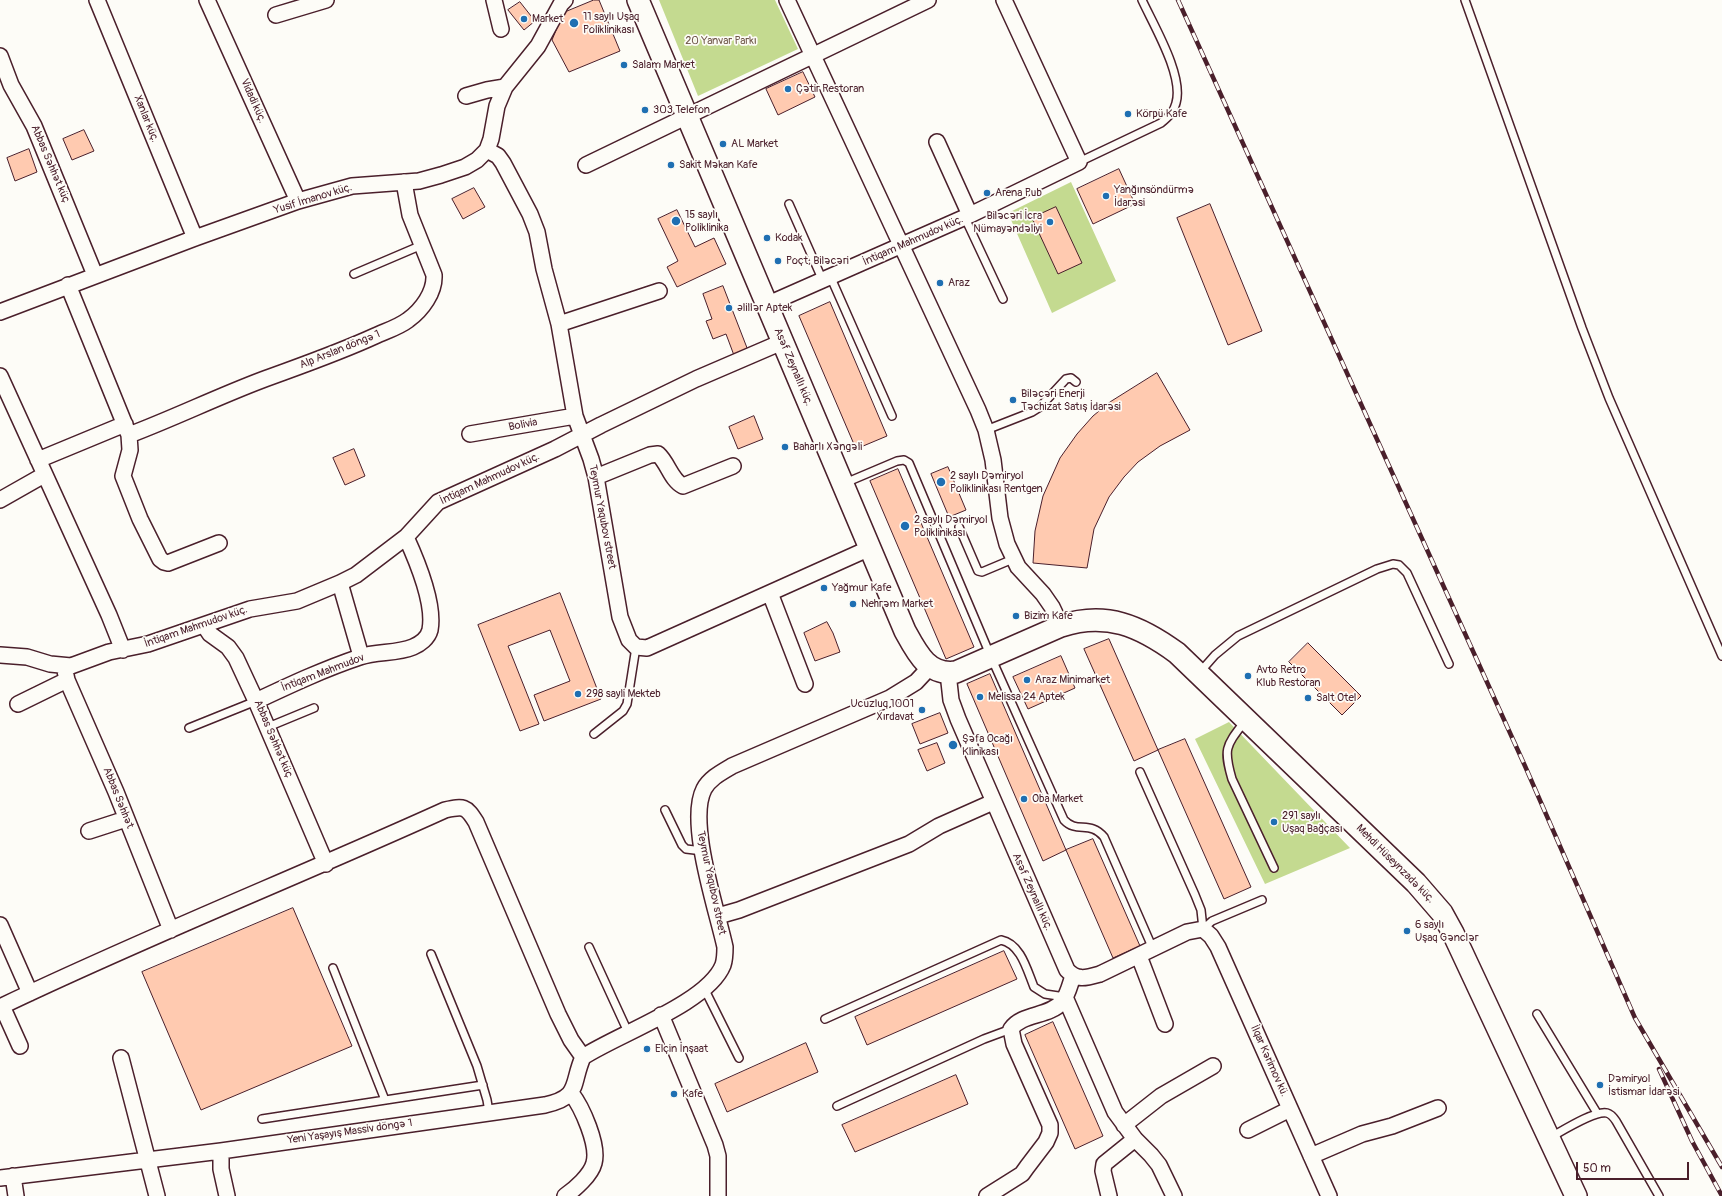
<!DOCTYPE html>
<meta charset="utf-8">
<style>
body{margin:0}
#map{position:relative;width:1722px;height:1196px;overflow:hidden;background:#fdfcf7;font-family:Pangolin,sans-serif}
canvas{display:block}
.scale{position:absolute;left:1576px;top:1162px;width:113px;height:18px;box-sizing:border-box;border:2px solid #4a1f2b;border-top:0;padding-left:5px;font-size:12px;line-height:14px;white-space:nowrap;color:#4a1f2b;-webkit-text-stroke:3px #fdfcf7;paint-order:stroke}
</style>
<div id="map">
<canvas width="1722" height="1196"></canvas>
<div class="scale">50 m</div>
</div>
<script>
const g = document.querySelector('canvas').getContext('2d');
g.lineJoin = 'round';
function paint(path, color) { g.fillStyle = color; g.fill(path, 'evenodd'); }
function strokePath(path, color, width, dash) { g.strokeStyle = color; g.lineWidth = width; g.lineCap = dash ? 'butt' : 'round'; g.setLineDash(dash || []); g.stroke(path); }
function write(font, color, halo, rows, align = 'center') {
  g.font = font + ' Pangolin,sans-serif'; g.lineWidth = 3.5; g.setLineDash([]); g.textBaseline = 'middle'; g.strokeStyle = halo; g.fillStyle = color; for (const [text, x, y, turn = 0] of rows) {
    g.save(); g.translate(x, y); g.rotate((+turn || 0) * Math.PI / 180); g.textAlign = isNaN(turn) ? turn : align; if (halo) g.strokeText(text, 0, 0); g.fillText(text, 0, 0); g.restore();
  }
}
const green = new Path2D(`
 M659,0h116l23,49 -100,47z
 M1071,182l45,99 -64,32 -44,-100z
 M1229,722l121,126 -85,36 -70,-145z`);
const building = new Path2D(`
 M594,0h5l21,51 -51,21 -17,-32 11,-27z
 M520,2l15,19 -11,9 -16,-20z
 M803,72l12,25 -37,18 -12,-26z
 M84,130l10,21 -22,9 -9,-21z
 M29,149l8,23 -22,9 -8,-23z
 M1119,169l16,35 -42,20 -16,-35z
 M474,188l11,19 -22,12 -11,-20z
 M1210,204l52,127 -34,14 -51,-127z
 M1056,207l26,56 -24,11 -26,-56z
 M677,210l18,37 19,-9 12,26 -49,23 -10,-20 11,-6 -20,-42z
 M723,286l26,67 -14,5 -9,-24 -13,5 -7,-18 6,-2 -9,-25z
 M830,302l57,134 -31,13 -57,-133z
 M1157,373l33,57 -30,16 -22,16 -14,15 -15,20 -15,32 -7,39 -54,-5 2,-32 8,-35 17,-38 17,-24 16,-18 17,-14z
 M754,416l9,23 -25,10 -9,-22z
 M354,449l11,27 -20,9 -12,-27z
 M948,467l18,43 -17,7 -18,-43z
 M898,469l76,178 -28,12 -76,-178z
 M560,593l41,106 -57,22 -10,-26 36,-14 -20,-51 -42,16 31,78 -19,7 -42,-106z
 M827,622l6,11 7,19 -25,9 -11,-28z
 M1109,639l49,111 -24,11 -50,-112z
 M1308,643l53,53 -19,19 -53,-53z
 M1061,656l14,32 -47,21 -15,-32z
 M990,674l76,176 -23,11 -76,-177z
 M940,713l8,20 -28,11 -8,-20z
 M1185,739l66,148 -27,12 -66,-149z
 M937,743l8,20 -18,8 -9,-21z
 M1093,839l47,107 -27,12 -47,-108z
 M293,908l59,138 -151,64 -59,-138z
 M1004,951l13,28 -150,66 -12,-28z
 M1053,1022l50,114 -28,13 -50,-114z
 M806,1043l12,29 -91,40 -12,-28z
 M956,1075l12,29 -113,48 -13,-27z`);
const lane = new Path2D(`
 M1465,0l117,328 27,70 113,258
 M1079,162l82,-39c7,-6 13,-11 15,-20 8,-27 -22,-77 -34,-103
 M789,204l34,77
 M965,218l38,81
 M354,274l68,-29
 M831,278l61,138
 M986,430l46,-18 8,-5 26,-28 5,-1 5,4
 M845,483l52,-22 7,-1 5,3 82,194 73,163c13,14 26,0 40,17l49,112
 M959,527l19,44 4,1 31,-13
 M1200,672l15,-17 23,-19 139,-67 16,-5 6,1 8,8 42,91
 M1245,721c-19,25 -22,27 -13,58l42,89
 M268,727l46,-19
 M189,728l67,-27
 M594,734l29,-23 4,-7 9,-57
 M1140,772l55,123 6,15 2,19
 M665,810l17,35 4,4 17,2
 M1203,929l9,-8 50,-21
 M589,947l39,85
 M431,954l46,112 10,34 2,12
 M333,968l52,132
 M704,988l35,70
 M1537,1014l60,99
 M825,1019l176,-79c20,4 26,30 33,47l11,7 20,3
 M837,1106l147,-67 27,-10
 M262,1119l221,-34
 M1551,1137c11,-6 44,-27 56,-24 4,1 7,5 9,8l43,75`);
const street = new Path2D(`
 M97,0l98,238
 M207,0l91,201
 M494,0l7,29
 M787,0l191,410 8,20 7,30 7,58 7,26 11,23 25,27 9,13 9,19
 M276,15l50,-15
 M0,56l11,29 23,41 61,149
 M466,96l21,-6 18,-3
 M937,142l33,73
 M487,150l11,6 5,7 27,51 7,18 7,37 15,55 16,92 16,43 5,18 24,140 9,23 7,7 11,1 223,-100
 M586,165l342,-165
 M68,285l61,150 1,15 -7,26 17,43 20,40 4,3 4,1 51,-20
 M766,305l204,-90 109,-53 -75,-162
 M0,312l195,-74 103,-37 54,-15 67,-5 22,-6 24,-8 12,-7 10,-10 4,-11 6,-33 8,-19 33,-41 23,-42 4,-4
 M559,324l100,-33
 M0,376l109,239 14,35
 M470,434l105,-18
 M129,435c45,-17 88,-38 133,-55 38,-14 76,-27 113,-44 11,-5 24,-9 33,-16 14,-10 27,-28 26,-45l-24,-60 -6,-33
 M38,460l87,-36
 M596,477l54,-22 8,-1c10,9 13,26 25,32l50,-20
 M0,500l44,-25
 M340,583l21,73
 M770,593l35,91
 M204,625l6,9 18,13 8,11 20,43 70,163
 M0,655l27,2 23,7 21,2 38,-14 39,-8 102,-35 47,-8 43,-18 16,-8 50,-38 32,-35 117,-53 46,-24 95,-46 86,-37
 M64,666l3,14 49,112 55,138
 M948,673l3,27 7,19 109,251c10,11 19,8 33,4l87,-42 16,-3 8,7 7,11 111,249
 M256,701c34,-16 68,-32 104,-44 17,-6 36,-3 53,-10 7,-3 15,-9 17,-17 5,-26 -13,-69 -24,-93
 M18,704l49,-24
 M89,831l37,-12
 M718,916l21,-6 170,-66 30,-18 54,-24
 M0,925l30,68
 M1139,956l26,68
 M1065,997l50,115 20,27 16,16 8,10 15,31
 M2,1006l18,40
 M0,1007c146,-70 297,-130 445,-197 19,-4 21,-4 31,12l82,192 13,26 12,17
 M661,1015l54,130 3,11v40
 M121,1058l36,138
 M1124,1125l37,-29 52,-30
 M1248,1130l42,-21
 M221,1151v18l6,27
 M1311,1156l51,-22 30,-8 46,-18
 M13,1176l3,20
 M0,1178l221,-27 324,-46c36,-8 26,-21 38,-48 35,-23 125,-54 140,-92 2,-6 2,-12 2,-18 -8,-37 -38,-125 -21,-158 6,-11 18,-17 28,-23l158,-68 26,-16 14,-15
 M565,1196c10,-7 26,-21 29,-33 5,-18 -12,-56 -23,-70
 M987,1196l35,-22 5,-7 19,-25 4,-9v-8l-36,-81 -3,-15c11,-16 38,-12 51,-27 6,-7 8,-18 11,-26
 M1109,1196l-6,-25 1,-7 31,-25`);
const secondary = new Path2D(`
 M638,0l267,631c12,22 23,45 51,41l105,-46c45,-15 79,0 116,27l239,230 26,30 11,20 123,263`);
const rail = new Path2D(`
 M1178,0l347,766 110,252 87,149
 M1659,1069l33,72 30,55`);
const markers = [
 [524,19,4,"#1f6fb2"],
 [574,23,5,"#1f6fb2"],
 [624,65,4,"#1f6fb2"],
 [788,89,4,"#1f6fb2"],
 [645,110,4,"#1f6fb2"],
 [1128,114,4,"#1f6fb2"],
 [723,144,4,"#1f6fb2"],
 [671,165,4,"#1f6fb2"],
 [987,193,4,"#1f6fb2"],
 [1106,196,4,"#1f6fb2"],
 [676,221,5,"#1f6fb2"],
 [1050,222,4,"#1f6fb2"],
 [767,238,4,"#1f6fb2"],
 [778,261,4,"#1f6fb2"],
 [940,283,4,"#1f6fb2"],
 [729,308,4,"#1f6fb2"],
 [1013,400,4,"#1f6fb2"],
 [785,447,4,"#1f6fb2"],
 [941,482,5,"#1f6fb2"],
 [905,526,5,"#1f6fb2"],
 [824,588,4,"#1f6fb2"],
 [853,604,4,"#1f6fb2"],
 [1016,616,4,"#1f6fb2"],
 [1248,676,4,"#1f6fb2"],
 [1027,680,4,"#1f6fb2"],
 [578,694,4,"#1f6fb2"],
 [980,697,4,"#1f6fb2"],
 [1308,698,4,"#1f6fb2"],
 [922,710,4,"#1f6fb2"],
 [953,745,5,"#1f6fb2"],
 [1024,799,4,"#1f6fb2"],
 [1274,822,4,"#1f6fb2"],
 [1407,931,4,"#1f6fb2"],
 [647,1049,4,"#1f6fb2"],
 [1600,1085,4,"#1f6fb2"],
 [674,1094,4,"#1f6fb2"]
];
const poiNames = [
 ["11 saylı Uşaq",583,17],
 ["Poliklinikası",583,30],
 ["Market",532,19],
 ["Salam Market",632,65],
 ["Çətir Restoran",796,89],
 ["303 Telefon",653,110],
 ["Körpü Kafe",1136,114],
 ["AL Market",731,144],
 ["Sakit Məkan Kafe",679,165],
 ["Yanğınsöndürmə",1114,190],
 ["İdarəsi",1114,203],
 ["Arena Pub",995,193],
 ["15 saylı",685,215],
 ["Poliklinika",685,228],
 ["Biləcəri İcra",1042,216,"right"],
 ["Nümayəndəliyi",1042,229,"right"],
 ["Kodak",775,238],
 ["Poçt, Biləcəri",786,261],
 ["Araz",948,283],
 ["Əlillər Aptek",737,308],
 ["Biləcəri Enerji",1021,394],
 ["Təchizat Satış İdarəsi",1021,407],
 ["Baharlı Xəngəli",793,447],
 ["2 saylı Dəmiryol",950,476],
 ["Poliklinikası Rentgen",950,489],
 ["2 saylı Dəmiryol",914,520],
 ["Poliklinikası",914,533],
 ["Yağmur Kafe",832,588],
 ["Nehrəm Market",861,604],
 ["Bizim Kafe",1024,616],
 ["Avto Retro",1256,670],
 ["Klub Restoran",1256,683],
 ["Araz Minimarket",1035,680],
 ["298 sayli Mekteb",586,694],
 ["Melissa 24 Aptek",988,697],
 ["Salt Otel",1316,698],
 ["Ucuzluq 1001",914,704,"right"],
 ["Xırdavat",914,717,"right"],
 ["Şəfa Ocağı",962,739],
 ["Klinikası",962,752],
 ["Oba Market",1032,799],
 ["291 saylı",1282,816],
 ["Uşaq Bağçası",1282,829],
 ["6 saylı",1415,925],
 ["Uşaq Gənclər",1415,938],
 ["Elçin İnşaat",655,1049],
 ["Dəmiryol",1608,1079],
 ["İstismar İdarəsi",1608,1092],
 ["Kafe",682,1094]
];
const parkNames = [
 ["20 Yanvar Parkı",721,41]
];
const streetNames = [
 ["Vidadi küç.",253,101,66],
 ["Xanlar küç.",146,119,68],
 ["Abbas Səhhət küç",50,164,67],
 ["Yusif İmanov küç.",313,199,-17],
 ["İntiqam Mahmudov küç.",913,241,-24],
 ["Alp Arslan döngə 1",340,350,-22],
 ["Asəf Zeynallı küç.",793,367,67],
 ["Bolivia",523,425,-11],
 ["İntiqam Mahmudov küç.",490,479,-25],
 ["Teymur Yaqubov street",602,517,79],
 ["İntiqam Mahmudov küç.",196,627,-19],
 ["İntiqam Mahmudov",323,673,-21],
 ["Abbas Səhhət küç",273,739,67],
 ["Abbas Səhhət",118,798,68],
 ["Mehdi Hüseynzadə küç.",1395,864,45],
 ["Teymur Yaqubov street",711,883,78],
 ["Asəf Zeynallı küç.",1032,892,66],
 ["İlqar Kərimov kü.",1269,1061,66],
 ["Yeni Yaşayış Massiv döngə 1",350,1132,-8]
];
paint(green, '#c4da90');
paint(building, '#ffcab0');
strokePath(building, '#4a1f2b', 1);
strokePath(lane, '#4a1f2b', 10);
strokePath(street, '#4a1f2b', 18);
strokePath(secondary, '#4a1f2b', 24);
strokePath(lane, '#fdfcf7', 7);
strokePath(street, '#fdfcf7', 15);
strokePath(secondary, '#fdfcf7', 21);
strokePath(rail, '#4a1f2b', 4.5);
strokePath(rail, '#fdfcf7', 3, [9]);
for (const [x, y, r, color] of markers) { const dot = new Path2D(); dot.arc(x, y, r, 0, 2 * Math.PI); g.fillStyle = color; g.fill(dot); strokePath(dot, '#fdfcf7', 1.5); }
write('11px', '#4a1f2b', '#fdfcf7', poiNames, 'left');
write('11px', '#6f5749', '#fdfcf7', parkNames);
write('11px', '#4a1f2b', '#fdfcf7', streetNames);
</script>
